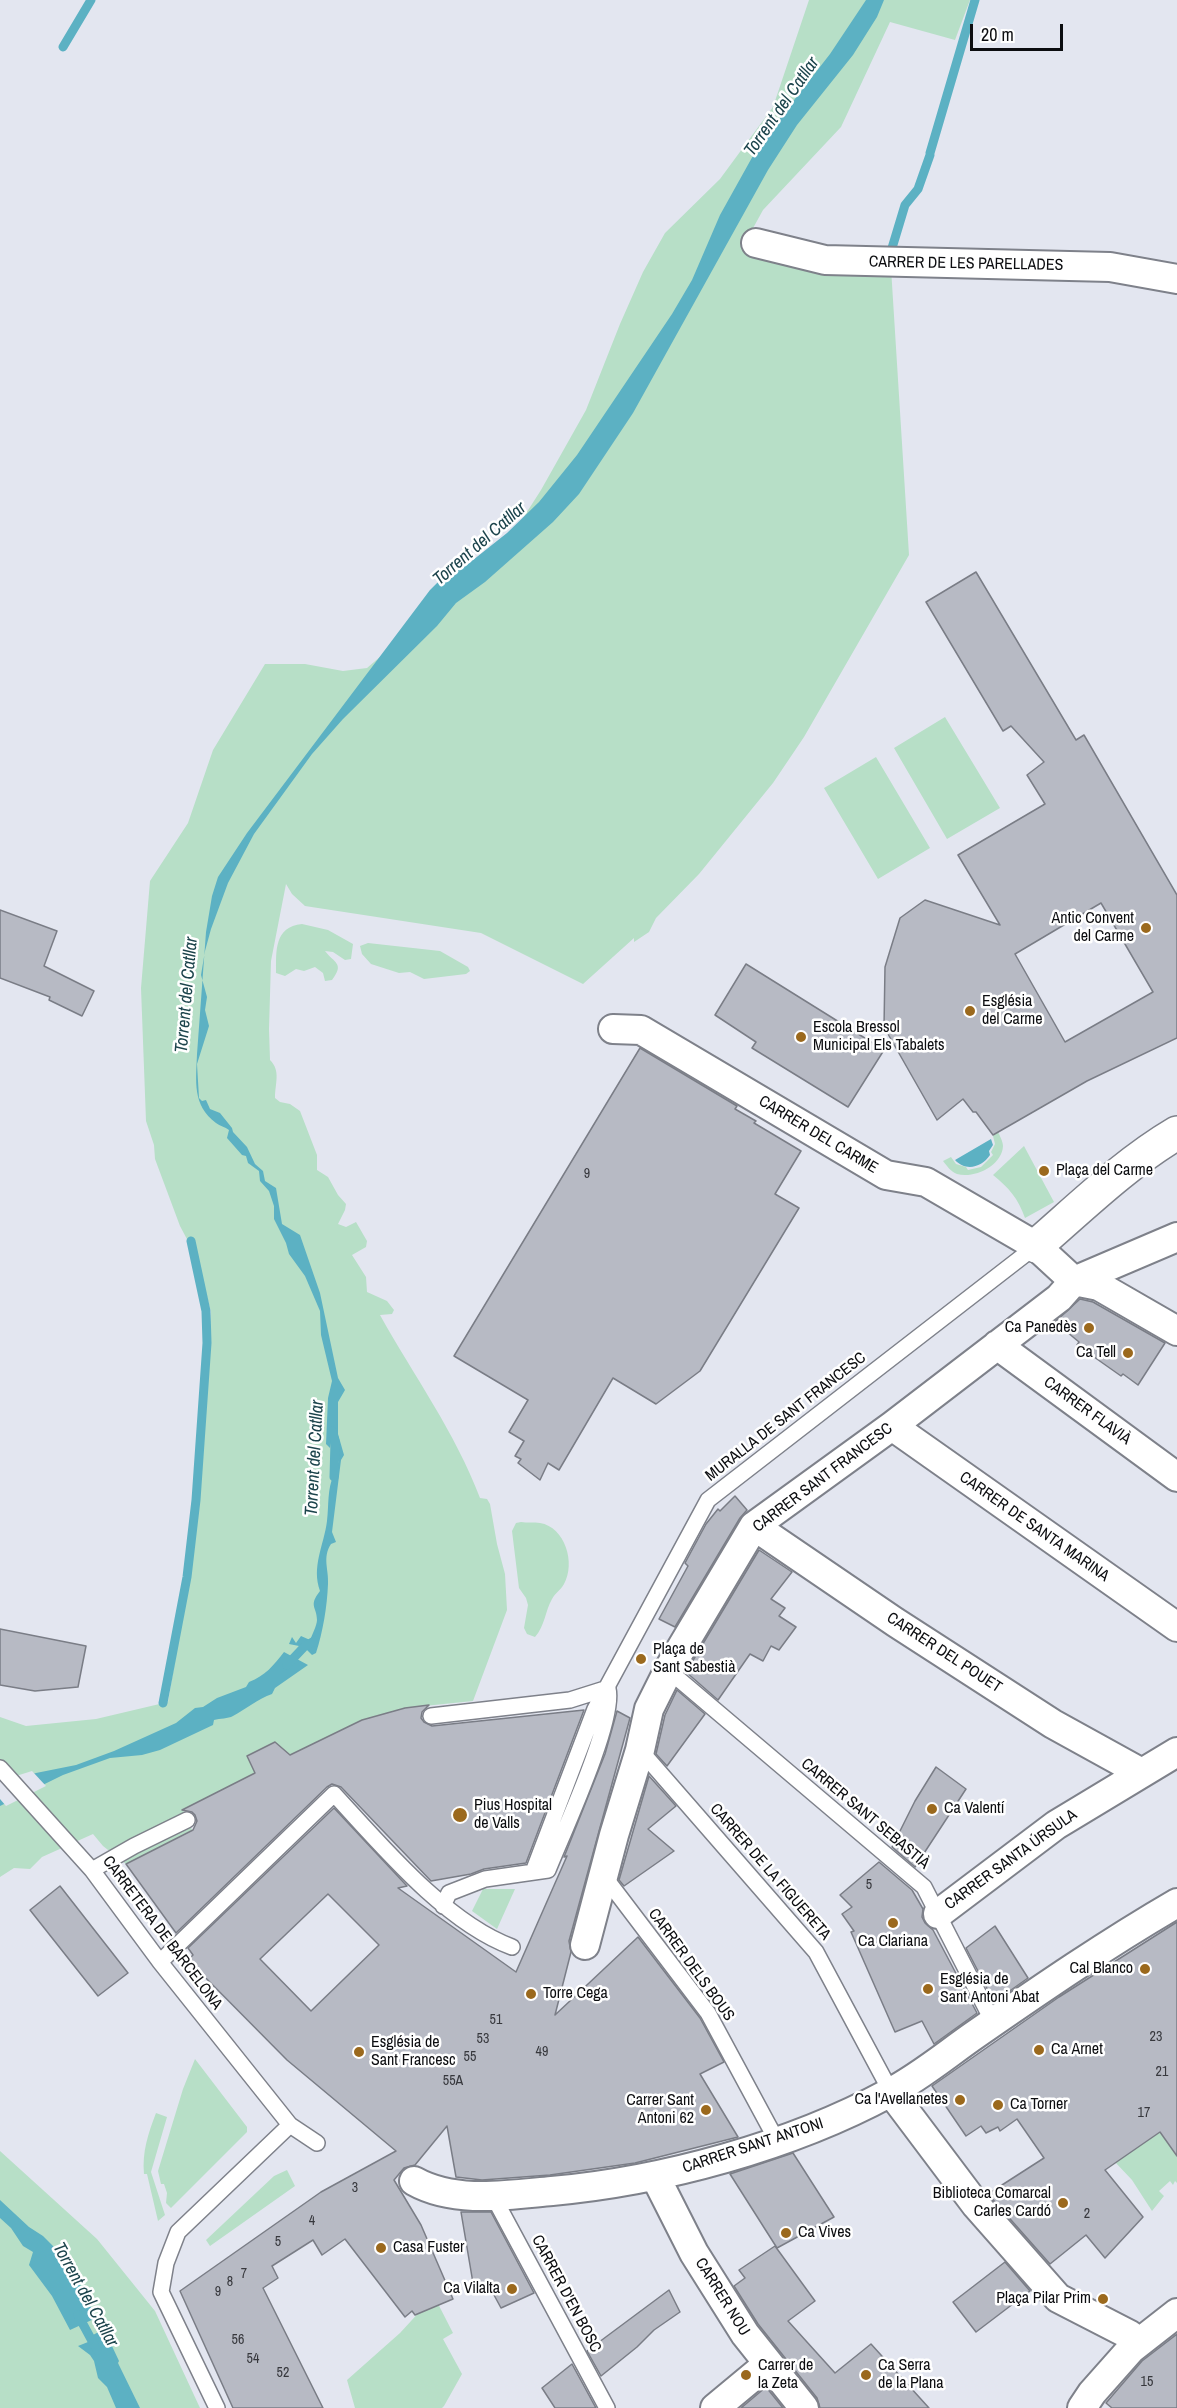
<!DOCTYPE html>
<meta charset="utf-8">
<style>
body{margin:0}
#map{position:relative;width:1177px;height:2408px;overflow:hidden;background:#e3e6f0;font-family:"Archivo Narrow",sans-serif}
canvas{display:block}
.scale{position:absolute;left:970px;top:24px;width:93px;height:27px;box-sizing:border-box;border:3px solid #0c0d10;border-top:0;padding-left:8px;font-size:18px;line-height:21px;white-space:nowrap;color:#0c0d10;-webkit-text-stroke:4px #fff;paint-order:stroke}
</style>
<div id="map">
<canvas width="1177" height="2408"></canvas>
<div class="scale">20 m</div>
</div>
<script>
const g = document.querySelector('canvas').getContext('2d');
g.lineJoin = 'round';
function paint(path, color) { g.fillStyle = color; g.fill(path, 'evenodd'); }
function strokePath(path, color, width, dash) { g.strokeStyle = color; g.lineWidth = width; g.lineCap = dash ? 'butt' : 'round'; g.setLineDash(dash || []); g.stroke(path); }
function write(font, color, halo, rows, align = 'center') {
  g.font = font + ' "Archivo Narrow",sans-serif'; g.lineWidth = 5; g.setLineDash([]); g.textBaseline = 'middle'; g.strokeStyle = halo; g.fillStyle = color; for (const [text, x, y, turn = 0] of rows) {
    g.save(); g.translate(x, y); g.rotate((+turn || 0) * Math.PI / 180); g.textAlign = isNaN(turn) ? turn : align; if (halo) g.strokeText(text, 0, 0); g.fillText(text, 0, 0); g.restore();
  }
}
const green = new Path2D(`
 M809,0h161l-15,40 -65,-18 -49,105 -78,83 -11,20 139,38 18,287 -105,182 -31,46 -74,91 -43,44 -7,14 -15,10v-4l-51,46 -102,-51 -176,-27 -13,-12 -6,-10 -15,77 -2,68 1,31c11,11 5,23 5,38l5,4 10,2 10,7 17,44v15l11,7 10,18 8,9 -1,6 -7,14 8,3 10,-5 11,19 -1,6 -14,8 14,22 1,15 20,9 7,9 -2,4 -12,1c34,61 75,117 100,183l7,1 3,5 7,40 8,30 2,36 -34,91 -68,7 -43,12 -179,90 9,20 -66,34 -23,-18 -10,-12 -51,23 -12,12 -16,-1 -14,9v-160l26,9 70,-7 72,-17 21,-125 10,-78 12,-187 -14,-54 -17,-32 -25,-67 -1,-14 -8,-24 -5,-133 9,-107 38,-58 25,-73 52,-86h40l38,7 24,-3 133,-114 41,-64 45,-80 34,-86 23,-52 22,-39 55,-54 53,-72z
 M945,717l55,91 -53,31 -53,-91z
 M876,757l54,91 -52,31 -54,-91z
 M302,924l26,6 25,14 -2,15 -6,1 -12,-8 -8,-1c9,12 20,12 7,29l-7,1 -2,-8 -8,-6 -11,4 -8,-2 -11,7 -9,-3c0,-22 -2,-46 26,-49z
 M368,943l72,8 28,16 2,4 -4,3 -42,5 -14,-7 -11,1 -28,-9 -9,-10 -2,-8z
 M998,1132c2,4 5,10 5,14 -1,20 -29,33 -46,28 -6,-2 -10,-8 -14,-13l8,-4 5,7 10,3 2,3 13,-3 12,-12 -2,-3 4,-8 -2,-8z
 M1024,1146l30,56 -29,16c-7,-20 -16,-30 -32,-43z
 M521,1522c6,1 13,0 19,1 25,4 36,40 24,61 -3,6 -9,9 -12,15 -7,12 -7,27 -17,38l-8,-3 -3,-6 4,-23 -2,-7 -7,-10 -7,-57 4,-8z
 M483,1889h32l-18,40 -25,-18z
 M195,2059l52,68v5l-76,76 -5,-5 1,-10 -3,-9h-3l-3,-13 25,-82z
 M156,2113l11,4 -16,55 14,43 -7,6 -11,-47h-3c-2,-22 4,-40 12,-61z
 M1160,2132l8,11 9,5v35l-2,-2 -2,4 -3,-4 -11,10 5,5 -12,15 -20,-31 -17,-18z
 M0,2151l97,88 58,72 45,97h-200z
 M287,2170l8,16 -85,60 -4,-6 68,-64z
 M434,2296l19,37 -10,6 19,35 -18,32 -2,2h-87l-8,-28 53,-47z`);
const water = new Path2D(`
 M866,0h18l-7,17 -24,38 -56,70 -29,45 -135,243 -54,81 -26,28 -68,60 -29,21 -19,23 -94,93 -31,35 -58,80 -26,49 -17,46 -6,22 -4,24 6,22 -2,13 4,16 -12,38 2,34 3,3 4,-1 4,9 10,4 12,15 1,4 14,15 8,17 8,7 2,10 11,7 6,36 18,11 20,58 18,85 7,12 -7,12v32l6,21 -3,5 -9,72 4,10 -5,2c-9,14 -2,25 -3,40 -1,23 -5,47 -12,69l-4,2 -8,-8 -15,-3 3,-7 4,6 5,-7 9,4c2,-5 7,-15 7,-20 0,-13 -9,-14 3,-29 -9,-24 4,-46 7,-70 2,-16 0,-32 7,-47l-2,-5 7,-7c-3,-8 1,-13 -4,-21l-4,2 -1,5 -4,-4 2,-46 4,-17 -11,-46 -1,-24 -15,-35 -16,-22 -3,-11 -12,-24v-13l-5,-15 -9,-10 -1,-10 -11,-8 -2,-7 -4,-1 -15,-17 2,-8c-4,-3 -9,-4 -13,-7 -24,-18 -20,-42 -19,-69l9,-122 6,-36 6,-19 29,-44 183,-243 12,-12 26,-14 39,-31 32,-31 38,-47 95,-141 20,-34 28,-65 39,-70 71,-91z
 M991,1139l2,6 -4,6 1,4c-8,12 -24,17 -35,5z
 M284,1652l24,13 -33,23 -3,6c-14,5 -26,15 -39,22 -5,3 -13,2 -19,4l-1,5 -53,25 -18,5 -32,3 -47,17 -63,31v-22l36,-11 40,-8 38,-14 62,-28 19,-15 8,-1 14,-9 29,-11 3,-5c16,-6 25,-17 35,-30z
 M0,2200l29,27 14,9 20,20 13,20 20,42 -26,12 -18,-34 -23,-31 4,-13 -10,-6 -12,-18 -11,-10z
 M104,2329l15,32 -1,2 22,45h-24l-9,-21 -9,-9 -4,-17 -4,-6 -12,-9 15,-6v-5z`);
const pier = new Path2D(`
 M32,1771l14,15 -40,20 -6,-7v-18z`);
const stream = new Path2D(`
 M63,47l28,-47
 M930,153l45,-153
 M889,258l16,-53 13,-16 12,-34
 M332,1431l3,10 -1,36
 M287,1665l17,-18 10,-6
 M163,1703l24,-126 9,-77 11,-157 -1,-32 -15,-70
 M78,2315l19,35`);
const building = new Path2D(`
 M976,572l100,168 8,-5 93,160v143l-90,43 -94,54 -17,-23h-3l-10,-13 -26,21 -53,-93 1,-60 15,-49 25,-18 75,25 -42,-70 87,-51 -18,-29 17,-13 -33,-36 -8,5 -77,-129zM1101,903l52,89 -88,50 -50,-88z
 M0,910l57,21 -13,35 50,25 -12,25 -33,-16 1,-3 -50,-19z
 M746,964l138,86 -36,57 -96,-59 4,-6 -41,-27z
 M640,1048l97,58 -2,3 21,12 -2,2 47,28 -26,43 24,14 -99,163 -44,33 -43,-26 -54,92 -11,-7 -8,17 -22,-17 3,-4 -6,-3 9,-15 -15,-9 19,-32 -74,-44z
 M1080,1299l13,3 72,41 -27,42 -15,-11 -2,2 -44,-31 2,-3 -24,-20z
 M735,1496l12,14 -7,8 -65,109 -16,-8 29,-53 -3,-3 21,-39 12,-15 2,2z
 M759,1550l33,22 -21,27 14,9 -6,8 17,11 -17,23 -8,-4 -8,15 -13,-7 -32,46 -32,-28z
 M0,1629l86,17 -8,41 -43,4 -35,-6z
 M677,1690l28,24 -38,52 -11,-12 9,-39z
 M429,1705l-7,7 -1,6 3,4 8,4 152,-16 -58,153 -42,6 -13,5 -40,7 -90,-94 -9,-3 -5,3 -151,146 -50,-69 67,-34 4,-9 -2,-6 -3,-3 -10,-2 73,-37 -8,-17 28,-14 15,13 72,-35 43,-12z
 M617,1711l13,7 -61,223 2,11 -16,63 83,-78 62,81 24,44 -24,12 38,63 -103,26 -85,12 -68,5 -26,-3 -9,-51 -32,39 -11,3 -10,12 27,45 32,74 -38,16 -3,-4 -7,6 -60,-78 -23,16 -9,-15 -41,26 6,12 -15,10 60,120h-90l-53,-117 141,-99 75,-41 -109,-91 -99,-100 5,-5 -5,-7 146,-140 73,78 -9,2 118,84 51,-116 -3,1 41,-103zM328,1894l51,51 -68,66 -51,-52z
 M936,1767l30,22 -51,78 -23,-20 23,-46z
 M649,1776l27,30 -28,23 26,22 -50,35 -5,-6z
 M879,1862l33,28 11,19 -1,8 3,6 8,7 44,83 -43,31 -12,-23 -27,11 -44,-100 3,-1 -12,-17 10,-7 -12,-12z
 M60,1886l68,87 -30,23 -68,-86z
 M1177,1922v234l-17,-24 -55,38 38,47 -38,41 -19,-23 -36,29 -62,-70 56,-36 -27,-39 -17,12 -2,-4 -12,6 -5,-7 -15,10 -34,-50 127,-89z
 M995,1926l33,52 -34,24 -28,-54z
 M793,2153l41,64 -57,31 -47,-74z
 M461,2212h30l43,81 -33,15 -14,-26 -13,7z
 M775,2246l40,55 -27,20 47,52 36,-29 58,64h-109l-3,-10 -59,-74 -24,-38 11,-8 -6,-8z
 M1005,2262l25,29 -54,41 -23,-30z
 M669,2290l11,22 -26,18 -17,17 -36,29 -14,-25z
 M1177,2334v74h-65l-6,-5 36,-42z
 M572,2364l24,44h-41l-13,-20z
 M766,2387l17,21h-42z`);
const lane = new Path2D(`
 M670,1667l5,9 249,211 69,135
 M431,1716l139,-16 38,-12
 M640,1750l176,202 75,140
 M0,1768l92,102 68,92 130,163 27,18
 M92,1870l42,-24 53,-26
 M533,1872l62,-163 113,-209 328,-254
 M604,1876l104,137 69,128
 M443,1906l6,-13 36,-14 63,-9c14,-35 68,-151 60,-181
 M160,1962l174,-168c47,51 112,129 178,153
 M493,2196l114,212
 M217,2408l-56,-116 5,-29 12,-31 112,-107`);
const street = new Path2D(`
 M756,243l69,17 285,7 67,12
 M613,1029l28,1 245,145 40,7 110,64 38,35 25,5 78,45
 M997,1345l180,132
 M892,1426l285,201
 M754,1526l141,96 158,102 87,48
 M938,1914l118,-89 121,-73
 M585,1945l29,-110 26,-85 9,-41 21,-42 84,-141 138,-100 167,-128 15,-17 103,-44
 M891,2092l85,113 82,93 72,37 7,9
 M655,2176l39,77 51,81 59,74
 M414,2181c41,23 94,14 138,10 111,-10 239,-45 337,-98 31,-16 58,-39 87,-59 65,-45 132,-91 201,-131
 M715,2408l53,-44
 M1082,2408l10,-15 39,-44 46,-36`);
const secondary = new Path2D(`
 M1036,1246c45,-39 90,-83 141,-113`);
const markers = [
 [1146,928,6,"#9b691d"],
 [970,1011,6,"#9b691d"],
 [801,1037,6,"#9b691d"],
 [1044,1171,6,"#9b691d"],
 [1089,1328,6,"#9b691d"],
 [1128,1353,6,"#9b691d"],
 [641,1659,6,"#9b691d"],
 [932,1809,6,"#9b691d"],
 [460,1815,8,"#9b691d"],
 [893,1923,6,"#9b691d"],
 [1145,1969,6,"#9b691d"],
 [928,1989,6,"#9b691d"],
 [531,1994,6,"#9b691d"],
 [1039,2050,6,"#9b691d"],
 [359,2052,6,"#9b691d"],
 [960,2100,6,"#9b691d"],
 [998,2105,6,"#9b691d"],
 [706,2110,6,"#9b691d"],
 [1063,2203,6,"#9b691d"],
 [786,2233,6,"#9b691d"],
 [381,2248,6,"#9b691d"],
 [512,2289,6,"#9b691d"],
 [1103,2299,6,"#9b691d"],
 [746,2375,6,"#9b691d"],
 [866,2375,6,"#9b691d"]
];
const numberNames = [
 ["9",587,1174],
 ["5",869,1885],
 ["51",496,2020],
 ["23",1156,2037],
 ["53",483,2039],
 ["49",542,2052],
 ["55",470,2057],
 ["21",1162,2072],
 ["55A",453,2081],
 ["17",1144,2113],
 ["3",355,2188],
 ["2",1087,2214],
 ["4",312,2221],
 ["5",278,2242],
 ["7",244,2274],
 ["8",230,2282],
 ["9",218,2292],
 ["56",238,2340],
 ["54",253,2359],
 ["52",283,2373],
 ["15",1147,2382]
];
const streetNames = [
 ["CARRER DE LES PARELLADES",966,264,1],
 ["CARRER DEL CARME",818,1135,31],
 ["CARRER FLAVIÀ",1087,1411,36],
 ["MURALLA DE SANT FRANCESC",786,1417,-38],
 ["CARRER SANT FRANCESC",823,1478,-37],
 ["CARRER DE SANTA MARINA",1034,1527,35],
 ["CARRER DEL POUET",944,1653,33],
 ["CARRER SANT SEBASTIÀ",865,1814,40],
 ["CARRER SANTA ÚRSULA",1011,1860,-36],
 ["CARRER DE LA FIGUERETA",770,1872,49],
 ["CARRETERA DE BARCELONA",162,1933,53],
 ["CARRER DELS BOUS",691,1965,54],
 ["CARRER SANT ANTONI",753,2146,-18],
 ["CARRER D'EN BOSC",566,2294,62],
 ["CARRER NOU",722,2297,58]
];
const poiNames = [
 ["Antic Convent",1134,919,"right"],
 ["del Carme",1134,937,"right"],
 ["Església",982,1002],
 ["del Carme",982,1020],
 ["Escola Bressol",813,1028],
 ["Municipal Els Tabalets",813,1046],
 ["Plaça del Carme",1056,1171],
 ["Ca Panedès",1077,1328,"right"],
 ["Ca Tell",1116,1353,"right"],
 ["Plaça de",653,1650],
 ["Sant Sabestià",653,1668],
 ["Pius Hospital",474,1806],
 ["de Valls",474,1824],
 ["Ca Valentí",944,1809],
 ["Ca Clariana",893,1942,"center"],
 ["Cal Blanco",1133,1969,"right"],
 ["Església de",940,1980],
 ["Sant Antoni Abat",940,1998],
 ["Torre Cega",543,1994],
 ["Església de",371,2043],
 ["Sant Francesc",371,2061],
 ["Ca Arnet",1051,2050],
 ["Ca l'Avellanetes",948,2100,"right"],
 ["Carrer Sant",694,2101,"right"],
 ["Antoni 62",694,2119,"right"],
 ["Ca Torner",1010,2105],
 ["Biblioteca Comarcal",1051,2194,"right"],
 ["Carles Cardó",1051,2212,"right"],
 ["Ca Vives",798,2233],
 ["Casa Fuster",393,2248],
 ["Ca Vilalta",500,2289,"right"],
 ["Plaça Pilar Prim",1091,2299,"right"],
 ["Carrer de",758,2366],
 ["la Zeta",758,2384],
 ["Ca Serra",878,2366],
 ["de la Plana",878,2384]
];
const waterNames = [
 ["Torrent del Catllar",782,107,-55],
 ["Torrent del Catllar",480,544,-41],
 ["Torrent del Catllar",187,995,-85],
 ["Torrent del Catllar",315,1458,-87],
 ["Torrent del Catllar",85,2295,61]
];
paint(green, '#b7dfc7');
paint(water, '#5cb1c3');
paint(pier, '#e3e6f0');
strokePath(stream, '#5cb1c3', 9);
paint(building, '#b7bac4');
strokePath(building, '#7a7d86', 1.5);
strokePath(lane, '#7e818a', 18);
strokePath(street, '#7e818a', 32);
strokePath(secondary, '#7e818a', 36);
strokePath(lane, '#fff', 15);
strokePath(street, '#fff', 28);
strokePath(secondary, '#fff', 33);
for (const [x, y, r, color] of markers) { const dot = new Path2D(); dot.arc(x, y, r, 0, 2 * Math.PI); g.fillStyle = color; g.fill(dot); strokePath(dot, '#fff', 2); }
write('14px', '#37383d', null, numberNames);
write('16px', '#0c0d10', '#fff', streetNames);
write('16px', '#0c0d10', '#fff', poiNames, 'left');
write('italic 18px', '#1c444c', '#fff', waterNames);
</script>
